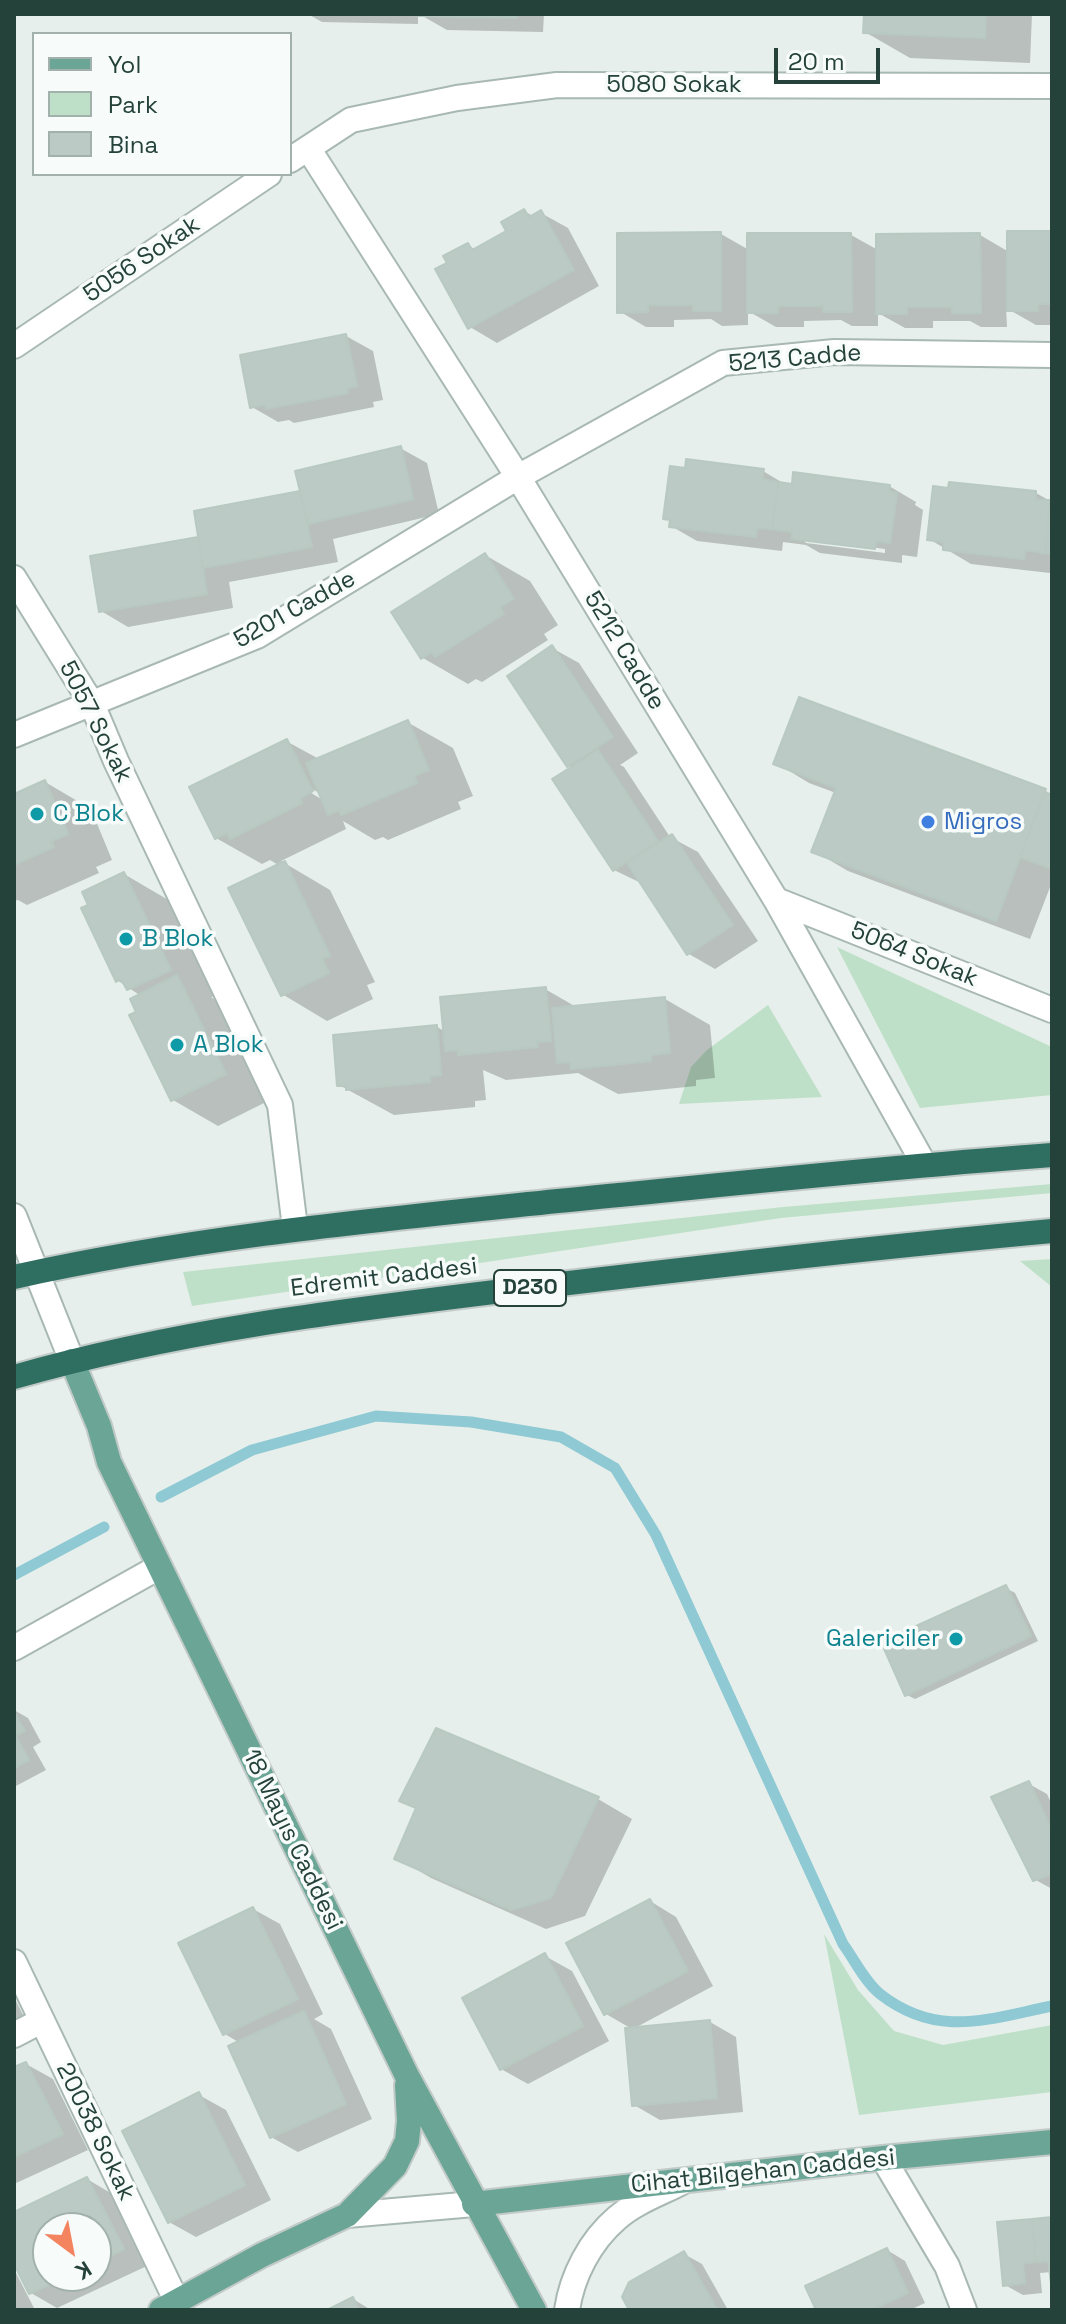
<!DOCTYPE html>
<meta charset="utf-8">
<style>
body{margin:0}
#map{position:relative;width:1066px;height:2324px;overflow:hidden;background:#e6efeb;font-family:"Space Grotesk",sans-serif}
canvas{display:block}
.frame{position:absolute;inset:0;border:16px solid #24423a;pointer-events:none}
.legend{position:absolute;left:32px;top:32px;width:260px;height:144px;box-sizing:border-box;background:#f7fbf9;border:2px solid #a3b1ad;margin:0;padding:10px 14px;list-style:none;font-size:24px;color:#24423a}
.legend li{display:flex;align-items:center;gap:16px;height:40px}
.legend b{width:40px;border:2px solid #a3b1ad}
.north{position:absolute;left:32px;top:2212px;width:80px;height:80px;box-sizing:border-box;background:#f7fbf9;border:2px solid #a3b1ad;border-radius:50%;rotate:148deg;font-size:22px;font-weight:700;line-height:32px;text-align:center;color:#24423a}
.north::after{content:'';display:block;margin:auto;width:28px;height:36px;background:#f4845f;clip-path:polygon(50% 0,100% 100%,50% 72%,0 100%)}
.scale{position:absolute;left:774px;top:48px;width:106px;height:36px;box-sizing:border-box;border:4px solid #24423a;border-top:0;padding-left:10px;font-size:24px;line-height:28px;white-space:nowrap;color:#24423a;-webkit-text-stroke:6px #f7fbf9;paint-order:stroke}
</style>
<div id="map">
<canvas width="1066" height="2324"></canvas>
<div class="frame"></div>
<ul class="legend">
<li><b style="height:10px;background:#6aa596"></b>Yol</li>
<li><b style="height:22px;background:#bfe0c8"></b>Park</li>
<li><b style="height:22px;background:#bbcac4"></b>Bina</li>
</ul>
<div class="north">K</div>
<div class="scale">20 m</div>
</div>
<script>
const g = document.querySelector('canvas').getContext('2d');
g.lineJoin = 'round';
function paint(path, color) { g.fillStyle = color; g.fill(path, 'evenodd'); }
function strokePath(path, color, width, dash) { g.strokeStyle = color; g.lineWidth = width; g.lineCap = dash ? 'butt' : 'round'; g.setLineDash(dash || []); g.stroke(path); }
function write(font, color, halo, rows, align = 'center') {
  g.font = font + ' "Space Grotesk",sans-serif'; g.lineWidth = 7; g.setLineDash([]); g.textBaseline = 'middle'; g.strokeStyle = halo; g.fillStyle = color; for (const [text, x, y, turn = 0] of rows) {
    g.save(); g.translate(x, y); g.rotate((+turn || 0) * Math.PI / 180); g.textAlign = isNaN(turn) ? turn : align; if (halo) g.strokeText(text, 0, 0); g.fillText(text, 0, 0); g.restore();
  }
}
const green = new Path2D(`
 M837,947l215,100v48l-132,13z
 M768,1005l54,92 -143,7 12,-37 16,-17z
 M1052,1184v9l-271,25 -589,88 -9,-34 600,-65z
 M1052,1259v28l-32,-26z
 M824,1934l34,56 36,41 49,14 109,-20v67l-193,23z`);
const shadow = new Path2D(`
 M308,14h110v10l-96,-2z
 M419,14h125l-1,18 -96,-2z
 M866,14h166l-2,49 -120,-5 -45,-26z
 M524,211l9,5 8,-3 27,15 31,58 -102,57 -27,-16 -21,-64 19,-18 8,5 33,-18z
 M1052,233v92h-16l-30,-17 1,19h-26l-11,-6h-37v7h-28l-27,-15v13h-26l-11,-6 -37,1v6h-28l-28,-16v14l-26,1 -11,-7 -37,1v7h-28l-27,-16 102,-77 28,16 102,-15 27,15 102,-15 29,17z
 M346,336l27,15 10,49 -10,2 1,5 -80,16 -5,-3 -11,2 -26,-15z
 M400,448l27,15 12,51 -106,25 5,23 -109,20 4,26 -105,19 -27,-16 -9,-53 108,-19z
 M763,471l25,15h101l27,16 -1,3 8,5 -6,47 -15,-2v8l-82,-10 -14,-8 -23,-3 -1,9 -85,-10 -26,-15 1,-4 -7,-4zM802,538l83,11v4l-79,-10z
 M1036,493l16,9 -2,71 -79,-9 -42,-25z
 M485,555l45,26 28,44 -14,9 4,6 -66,42 -6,-3 -8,5 -45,-26z
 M552,648l27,15 59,90 -18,12 4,2 46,70 28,15 60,89 -43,28 -26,-15 -46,-70 -29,-14 -41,-102 -4,-2z
 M407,722l46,26 20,48 -15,6 3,7 -73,31 -5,-3 -8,3 -32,-19 3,8 -65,32 49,29 45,92 -8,3 6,14 -46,22 -45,-27 -2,-128 -10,-6 -8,4 -46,-26 70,-97 33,18zM305,785l16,9v5l-18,-11z
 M776,763l269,28 7,4v87l-22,57 -182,-68 -34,-20 22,-58 -27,-10z
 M45,782l46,27 21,51 -16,7 3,6 -72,32 -9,-5 -4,1v-105z
 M124,874l46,27 45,95 -4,1 11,7 48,96 -52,26 -45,-26 -34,-88 2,-16 -24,-16 -26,-74z
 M545,989l33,19 87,-9 45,26 5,53 -19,2v6l-78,8 -40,-21 -72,7 -23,-10 3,30 -11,1v6l-81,8 -55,-30 98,-58 9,5z
 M1006,1588l9,5 23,48 -123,58 -8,-4z
 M14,1710l14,8 13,24 -8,5 13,23 -32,17z
 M1029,1784l18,10 5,11v84l-18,-10z
 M598,1799l34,20 -47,97 -39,13 -115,-51 -34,-20 21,-48 -16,-9z
 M650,1901l26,16 37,69 -80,43 77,-7 26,15 7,75 -83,8 -26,-15 -2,-76 -26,-15z
 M253,1909l27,15 43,90 -9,5 17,10 41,90 -74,33 -27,-15 -31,-94 -15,-9z
 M545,1956l27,15 37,70 -81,43 -27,-15z
 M14,1997l15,30 -15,8z
 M26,2064l27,15 35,71 -74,34v-114z
 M199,2095l27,15 45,90 -75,37 -27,-15z
 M87,2179l27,16 35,70 -92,43 -26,-15 -17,-33v-46zM48,2228h48v48h-48z
 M1052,2218v59l-1,-5 -11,1 2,20 -19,2 -18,-10z
 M887,2250l18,11 20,42 -15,7h-92z
 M684,2254l18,10 26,46h-96l-8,-13z
 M14,2269l21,41h-21z
 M353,2299l18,11h-39z`);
const stream = new Path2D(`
 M161,1497l91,-47 124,-34 95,6 90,15 54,31 41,67 187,409c11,15 22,38 37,50 58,45 107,25 172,12
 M14,1575l90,-48`);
const building = new Path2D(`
 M418,14h99v4l-99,-2z
 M864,14h122l-1,24 -122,-5z
 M524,209l5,8 12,-7 33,60 -106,59 -33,-60 12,-6 -4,-7 25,-13 4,7 34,-19 -5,-9z
 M1007,231h45v73h-14v7h-31z
 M721,232v79h-28v-6h-45v7l-31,1v-80z
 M747,233h104l1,79h-29v-6h-45v7h-31z
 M980,233l1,80h-29v-6h-45v7h-31v-80z
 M346,334l11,52 -10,2 1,5 -82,16 -1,-4 -15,3 -10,-53z
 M401,446l12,53 -105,25 -13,-53z
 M686,459l78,10 -2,10 16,3 -6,47 -15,-1 -1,9 -87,-10 1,-7 -7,-1 7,-53 15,2z
 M793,472l97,13 -1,6 8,2 -7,50 -14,-2 -1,8 -83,-10v-7l-20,-3 6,-47 14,2z
 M949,482l87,9v9h14l-5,53 -20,-3 -1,9 -81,-9v-8l-16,-2 6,-54 15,2z
 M300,491l12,56 -109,21 -9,-57z
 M1050,500l2,1v53l-7,-1z
 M198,537l9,57 -108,18 -9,-56z
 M485,553l29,46 -14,8 4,7 -69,43 -3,-5 -11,7 -30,-47z
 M552,645l61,92 -46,30 -60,-91z
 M799,697l247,92 -50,132 -185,-69 25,-64 -63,-24z
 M408,720l21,50 -15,6 3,7 -76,32 -2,-5 -11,5 -22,-52z
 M287,739l26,52 -13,7 2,5 -72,36 -3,-6 -12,6 -26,-52z
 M598,750l60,91 -45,30 -61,-92z
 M45,780l23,54 -17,7 3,6 -40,18v-71z
 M1045,792l7,3v74l-32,-12z
 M672,834l61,91 -46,30 -60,-92z
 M285,861l45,95 -8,3 7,14 -48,23 -53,-108z
 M124,872l47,98 -44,20 -6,-11 -5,3 -35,-74 7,-3 -6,-13z
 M177,975l49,99 -55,27 -42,-86 7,-3 -6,-13z
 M546,987l5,54 -14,1 1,5 -80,8v-5l-13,1 -5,-54z
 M665,997l5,56 -19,2v6l-80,8 -1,-7 -13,1 -5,-55z
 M437,1025l4,50 -11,1v6l-84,8v-4h-9l-4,-51z
 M1006,1585l25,51 -126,60 -24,-54z
 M14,1712l11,19 -9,5 13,24 -15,8z
 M436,1728l163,69 -48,101 -40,12 -117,-51 22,-51 -17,-7z
 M1029,1781l23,50v43l-19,7 -42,-84z
 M650,1899l38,72 -84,44 -38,-72z
 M253,1907l45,92 -75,36 -45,-92z
 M545,1953l38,73 -83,44 -38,-72z
 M304,2011l42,93 -76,34 -42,-92z
 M710,2020l7,78 -85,8 -7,-78z
 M26,2062l37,72 -49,23v-90z
 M199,2092l46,93 -77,38 -46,-92z
 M87,2177l37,72 -28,14v-35h-48v48h20l-39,18 -15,-30v-52z
 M1052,2217v66h-1l-3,-22 -12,1 -4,-43z
 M1032,2219l4,43 -13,1 2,20 -22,3 -6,-64z
 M887,2248l21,45 -37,17h-55l-11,-24z
 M684,2251l32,57 -87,2 -7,-13 7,-15z
 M353,2297l6,13h-32z`);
const minor = new Path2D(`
 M308,148l210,329 258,423 148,264
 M290,160l61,-40 106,-22 100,-13 495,1
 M14,346l255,-172
 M14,578l78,126 24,57 164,344 15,123
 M14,735l243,-99 261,-159 205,-114 111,-11 218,3
 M776,900l276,110
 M14,1216l58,145
 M14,1648l145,-81
 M14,1962l163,340
 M14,2035l27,-14
 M883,2158l64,108 17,44
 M347,2215l127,-11
 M567,2310c5,-34 23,-69 50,-92 18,-16 44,-25 65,-36`);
const major = new Path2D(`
 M72,1361l27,65 10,36 298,614 127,234
 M474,2204l409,-46 169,-16
 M161,2310l101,-55 85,-40 48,-49 12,-25 2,-20 -2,-36`);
const highway = new Path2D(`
 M14,1277c180,-40 362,-57 544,-76 165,-16 329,-34 494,-46
 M14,1377c167,-48 341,-68 513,-89 175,-21 350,-41 525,-57`);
const markers = [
 [37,814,8,"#0f9aa8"],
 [928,822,8,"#3f7fe0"],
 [126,939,8,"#0f9aa8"],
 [177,1045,8,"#0f9aa8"],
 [956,1639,8,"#0f9aa8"]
];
const shields = [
 [530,1288,72]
];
const shieldNames = [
 ["D230",530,1288]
];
const streetNames = [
 ["5080 Sokak",674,85],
 ["5056 Sokak",142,260,-34],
 ["5213 Cadde",795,359,-5],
 ["5201 Cadde",295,610,-29],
 ["5212 Cadde",624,651,59],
 ["5057 Sokak",95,722,63],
 ["5064 Sokak",914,955,22],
 ["Edremit Caddesi",384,1278,-7],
 ["18 Mayıs Caddesi",292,1840,64],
 ["20038 Sokak",95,2132,64],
 ["Cihat Bilgehan Caddesi",763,2172,-6]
];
const cultureNames = [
 ["C Blok",53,814],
 ["B Blok",142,939],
 ["A Blok",193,1045],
 ["Galericiler",940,1639,"right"]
];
const shopNames = [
 ["Migros",944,822]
];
paint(green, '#bfe0c8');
paint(shadow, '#0003');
strokePath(stream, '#8ec9d4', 11);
paint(building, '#bbcac4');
strokePath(building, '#b8c9c2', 2);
strokePath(minor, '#a8b8b2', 28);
strokePath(major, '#c2cac8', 28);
strokePath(highway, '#c2cac8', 28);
strokePath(minor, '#fff', 24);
strokePath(major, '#6aa596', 24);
strokePath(highway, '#2f6f62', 24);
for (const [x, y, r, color] of markers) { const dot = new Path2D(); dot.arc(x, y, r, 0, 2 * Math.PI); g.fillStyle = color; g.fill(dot); strokePath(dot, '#f7fbf9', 3); }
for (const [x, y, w] of shields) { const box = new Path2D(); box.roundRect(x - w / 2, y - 18, w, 36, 6); g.fillStyle = '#f7fbf9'; g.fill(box); strokePath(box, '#24423a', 2); }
write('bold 22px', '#24423a', null, shieldNames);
write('24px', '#24423a', '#f7fbf9', streetNames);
write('24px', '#0d838f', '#f7fbf9', cultureNames, 'left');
write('24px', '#366cbe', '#f7fbf9', shopNames, 'left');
</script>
